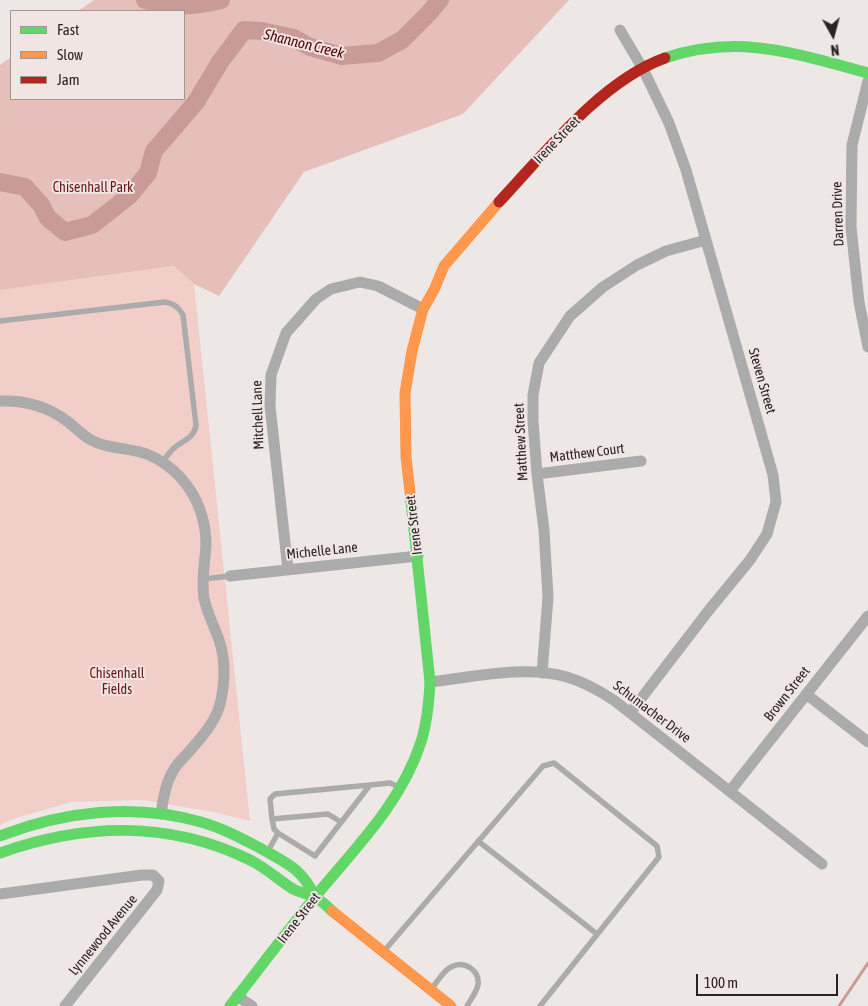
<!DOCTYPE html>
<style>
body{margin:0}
#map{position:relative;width:868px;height:1006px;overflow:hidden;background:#ede7e6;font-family:"Asap Condensed",sans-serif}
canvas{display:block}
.legend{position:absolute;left:10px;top:10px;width:175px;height:90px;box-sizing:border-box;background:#f0e5e3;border:1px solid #a09897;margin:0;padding:6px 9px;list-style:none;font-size:15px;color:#292524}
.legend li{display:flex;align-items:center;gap:10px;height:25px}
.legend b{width:25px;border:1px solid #a09897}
.north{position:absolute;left:808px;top:10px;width:50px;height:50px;-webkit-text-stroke:4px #f0e5e3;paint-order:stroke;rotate:173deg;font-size:14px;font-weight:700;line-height:20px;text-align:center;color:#292524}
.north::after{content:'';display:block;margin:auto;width:18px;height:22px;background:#292524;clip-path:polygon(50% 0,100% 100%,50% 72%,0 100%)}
.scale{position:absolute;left:696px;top:974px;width:142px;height:22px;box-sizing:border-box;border:2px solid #292524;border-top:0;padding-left:6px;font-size:15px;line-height:18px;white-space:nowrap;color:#292524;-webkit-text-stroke:4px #f0e5e3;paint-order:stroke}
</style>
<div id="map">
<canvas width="868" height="1006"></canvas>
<ul class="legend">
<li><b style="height:6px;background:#63d668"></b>Fast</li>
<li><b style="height:6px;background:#ff974d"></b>Slow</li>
<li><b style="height:6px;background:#b3261e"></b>Jam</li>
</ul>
<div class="north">N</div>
<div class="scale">100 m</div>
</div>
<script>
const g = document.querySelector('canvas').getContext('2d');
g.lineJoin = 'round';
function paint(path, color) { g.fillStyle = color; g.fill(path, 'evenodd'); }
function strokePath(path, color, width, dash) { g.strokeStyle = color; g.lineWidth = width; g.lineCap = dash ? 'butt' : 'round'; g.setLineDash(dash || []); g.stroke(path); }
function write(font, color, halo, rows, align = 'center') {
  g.font = font + ' "Asap Condensed",sans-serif'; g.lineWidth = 4; g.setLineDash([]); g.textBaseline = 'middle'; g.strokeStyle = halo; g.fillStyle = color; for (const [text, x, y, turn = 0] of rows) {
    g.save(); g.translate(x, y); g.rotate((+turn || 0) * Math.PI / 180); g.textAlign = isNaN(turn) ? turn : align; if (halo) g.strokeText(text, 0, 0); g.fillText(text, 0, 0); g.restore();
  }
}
const green = new Path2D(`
 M175,266l19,18 56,537 -37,-9 -71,-12 -71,2 -58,17 -13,6v-535z`);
const forest = new Path2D(`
 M94,0h475l-106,114 -159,58 -85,124 -25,-12 -20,-18 -174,24v-225l11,-8v42h173v-88h-106z`);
const stream = new Path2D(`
 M839,1006l29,-43`);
const river = new Path2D(`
 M145,0c29,8 47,7 76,0
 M0,182l25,5 16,18 7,13 17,14 27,-7 37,-29 19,-23 6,-22 42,-49 24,-40 24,-32 18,1 32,7 16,9 32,9 36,-3 24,-13 26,-26 12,-14`);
const lane = new Path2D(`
 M0,321l165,-19c10,2 13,5 18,13l13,110c-2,14 -13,15 -22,23 -4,4 -8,9 -11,13
 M203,579l27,-3
 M272,819l2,10 4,4
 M341,822l-13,-8 -56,5 -2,-20 5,-5 95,-9
 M478,841l119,93
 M268,851l10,-18 37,23 55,-71 20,-2 9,4
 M384,951l159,-185 11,-3 103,83 2,11 -119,149
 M432,988c6,-7 11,-17 19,-21 13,-7 29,3 27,18 -2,8 -7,14 -11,21`);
const street = new Path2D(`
 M620,30l23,39 26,54 17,47 87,305 3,27 -9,32 -17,26 -41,50 -79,103
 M868,81l-16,64 -1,82 8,75 9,45
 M0,401c25,-1 47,5 67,20 8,6 15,14 24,19 18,10 39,7 58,15 36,16 57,51 57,90 -1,18 -5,35 -2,53 3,15 10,28 15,42 7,20 6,40 2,60 -4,21 -20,38 -34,54 -5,5 -11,11 -14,17 -8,14 -10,29 -12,43
 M537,474l104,-13
 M288,570l-18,-164 1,-31 15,-42 30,-34 15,-10 29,-7 18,4 45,23
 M230,576l188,-20
 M542,673l6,-76 -4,-67 -7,-56 -4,-53v-26l6,-32 31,-47 33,-29 34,-22 29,-14 40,-11
 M430,682c45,-5 93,-17 137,-5 17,5 33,14 48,24l207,163
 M806,694l62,48
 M730,791l138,-175
 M0,894l142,-19h11l6,6 -2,9 -92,116
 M237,996l15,10`);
const fast = new Path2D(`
 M665,58c75,-25 131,-4 203,15
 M0,836c64,-25 134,-33 201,-14 21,6 40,16 59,26 26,15 42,20 55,49
 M0,853c85,-30 169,-33 252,8 15,8 27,19 41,28 7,4 14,4 21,8 7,3 13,9 18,14
 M230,1006c28,-36 56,-73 84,-108 40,-49 87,-94 107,-156 6,-19 8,-40 9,-60l-19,-181`);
const slow = new Path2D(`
 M411,501l-5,-44 -1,-64 7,-42 11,-42 11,-19 10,-24 55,-64
 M332,911l119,95`);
const jam = new Path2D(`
 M499,202c46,-49 102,-121 166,-144`);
const streetNames = [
 ["Irene Street",557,140,-46],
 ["Darren Drive",838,214,-92],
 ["Steven Street",762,381,74],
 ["Mitchell Lane",258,415,-92],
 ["Matthew Street",521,442,-93],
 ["Matthew Court",587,453,-7],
 ["Irene Street",414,525,-97],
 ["Michelle Lane",322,551,-6],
 ["Brown Street",787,694,-52],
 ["Schumacher Drive",652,712,37],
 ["Irene Street",299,918,-52],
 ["Lynnewood Avenue",103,935,-51]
];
const parkNames = [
 ["Chisenhall Park",93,188],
 ["Chisenhall",117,674],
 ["Fields",117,690]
];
const waterNames = [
 ["Shannon Creek",304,44,14]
];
paint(green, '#f2cec9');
paint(forest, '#e6bfba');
strokePath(stream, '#ca9b96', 3);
strokePath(river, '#ca9b96', 18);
strokePath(lane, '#acabab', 5.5);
strokePath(street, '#acabab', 11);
strokePath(fast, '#63d668', 11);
strokePath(slow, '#ff974d', 11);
strokePath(jam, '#b3261e', 11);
write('14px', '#292524', '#f0e5e3', streetNames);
write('14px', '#671917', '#f0e5e3', parkNames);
write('italic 15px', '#530205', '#f0e5e3', waterNames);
</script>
